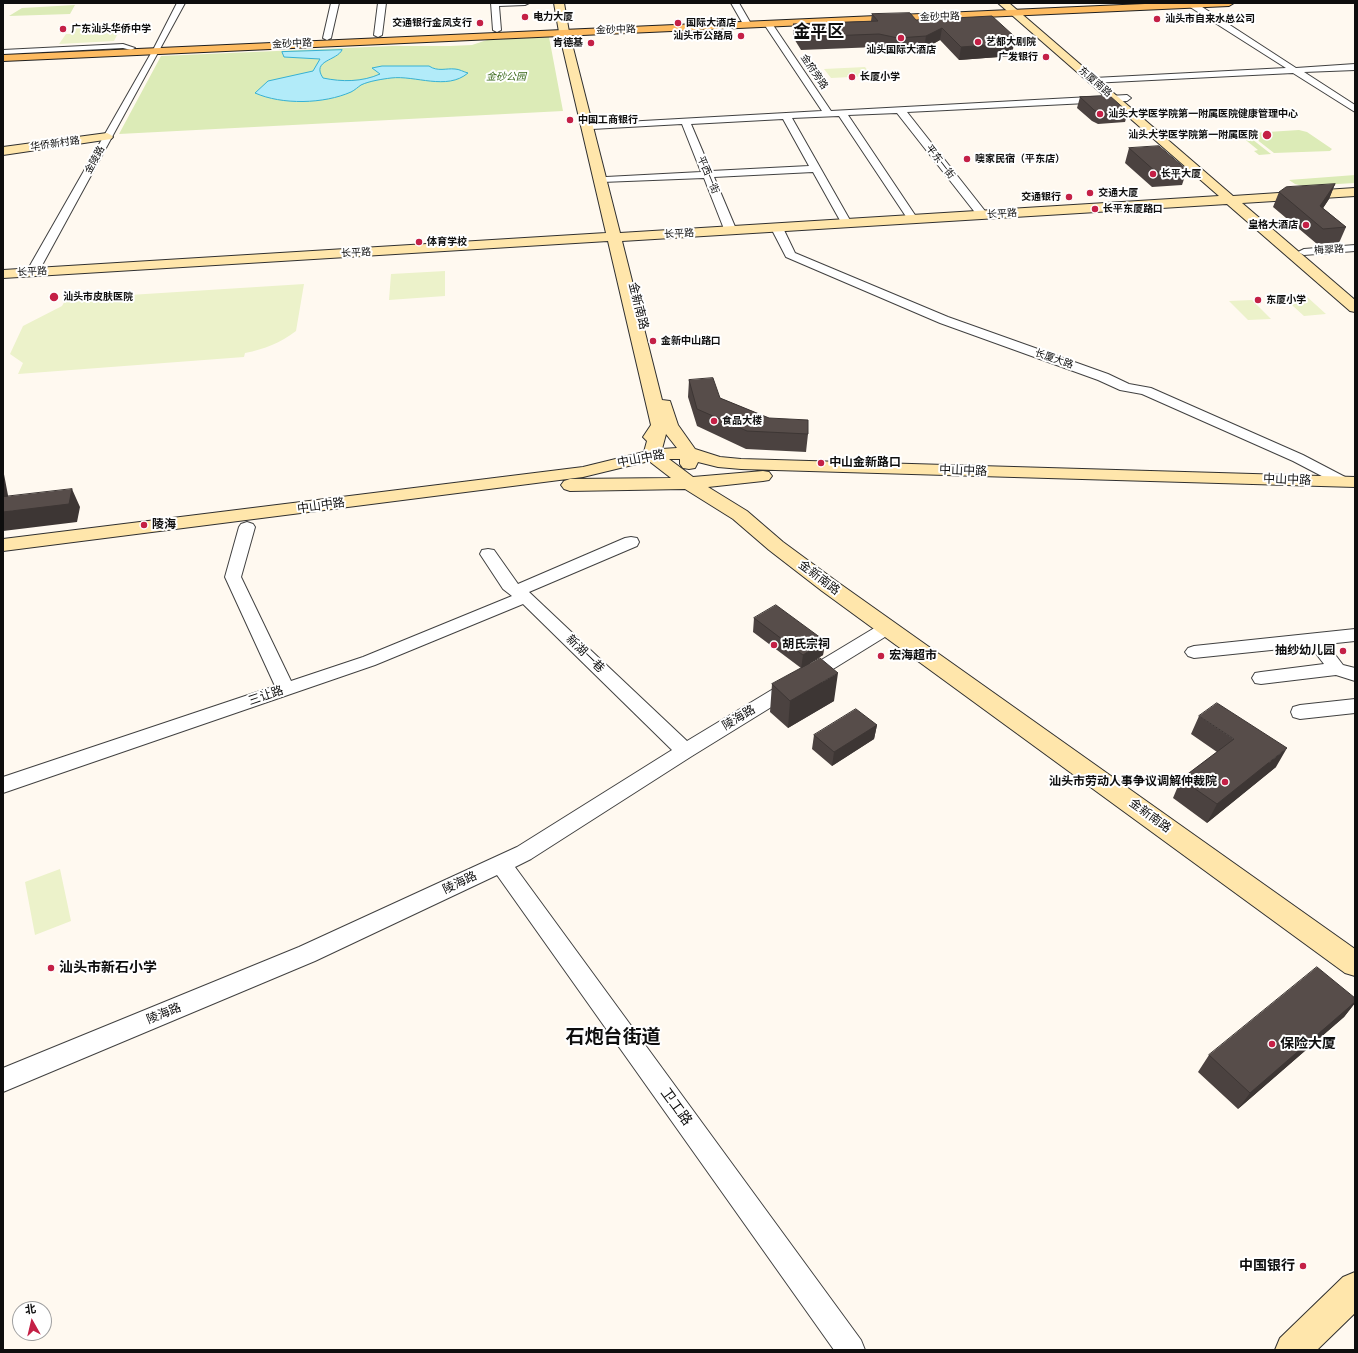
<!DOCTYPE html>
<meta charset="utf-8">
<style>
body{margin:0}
#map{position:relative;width:1358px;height:1353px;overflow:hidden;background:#fff9f0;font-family:Bitter,"Noto Sans SC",serif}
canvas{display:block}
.frame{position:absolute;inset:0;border:4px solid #0e0e0e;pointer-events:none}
.north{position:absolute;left:12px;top:1301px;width:40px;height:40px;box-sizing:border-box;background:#fff;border:1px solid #9f9f9f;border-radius:50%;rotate:352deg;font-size:11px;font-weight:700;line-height:16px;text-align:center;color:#0e0e0e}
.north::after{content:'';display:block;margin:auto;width:14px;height:18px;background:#c42046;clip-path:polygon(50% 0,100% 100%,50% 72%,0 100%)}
</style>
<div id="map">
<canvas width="1358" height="1353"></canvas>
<div class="frame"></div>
<div class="north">北</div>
</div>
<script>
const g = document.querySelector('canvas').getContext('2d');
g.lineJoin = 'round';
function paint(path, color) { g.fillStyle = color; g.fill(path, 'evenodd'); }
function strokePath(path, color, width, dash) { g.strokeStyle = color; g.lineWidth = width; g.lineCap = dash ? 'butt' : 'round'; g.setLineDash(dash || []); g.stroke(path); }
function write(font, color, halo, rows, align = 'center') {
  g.font = font + ' Bitter,"Noto Sans SC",serif'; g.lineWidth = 4; g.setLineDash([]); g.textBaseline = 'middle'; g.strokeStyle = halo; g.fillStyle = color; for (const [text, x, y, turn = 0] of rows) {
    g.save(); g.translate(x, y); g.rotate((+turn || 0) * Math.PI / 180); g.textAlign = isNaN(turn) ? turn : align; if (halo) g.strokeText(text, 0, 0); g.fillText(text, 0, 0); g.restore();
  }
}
const green = new Path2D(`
 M75,5l-5,9 -61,2 13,-8z
 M549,37l14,74 -444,23 42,-78 231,-10h58l22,-1 15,-5z
 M1247,128l5,3 -9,1 28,22 -12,1 -5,-4 4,-1 -16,-13 -14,1 -2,-2h4l-8,-7z
 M1299,130l8,2 25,17 -2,2 -56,2 -23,-18 1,-2z
 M1355,175v8l-52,3 -8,-2 -6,-4z`);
const pitch = new Path2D(`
 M116,25l-4,7 7,-1 -5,10 -55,3 7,-10h4l5,-8z
 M865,67l7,9 -41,2 -7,-9z
 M445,271v25l-56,4 2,-26z
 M304,284l-8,47c-16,12 -31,18 -51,22l-1,4 -226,17 5,-11 -13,-9 13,-28 39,-20 4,-7z
 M1305,295l21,19 -22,2 -21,-19z
 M1252,300l19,19 -23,1 -19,-19z
 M60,869l11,52 -36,14 -10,-53z`);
const water = new Path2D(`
 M342,50c-5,11 -31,10 -19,28 19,4 39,4 57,-4l-8,-6 10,-2h47c9,6 17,2 26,3 4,0 9,3 13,4 -21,18 -53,2 -77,5 -8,1 -22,3 -30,7 -3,2 -6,5 -10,7 -27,12 -69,13 -96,1l13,-12 45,-10 7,-12 -36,-2 -2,-5z`);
const street = new Path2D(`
 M177,3h8l-145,266 -6,3 -4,-1 -2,-2 126,-221z
 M331,3h8l-8,35 -4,2 -4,-2z
 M378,3h8l-4,32 -4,2 -4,-2z
 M491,3h38l-4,2 -26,1 2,24 -4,2 -4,-2z
 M731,3h8l11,19 -1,2h-6z
 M1190,3h6l100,65 59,-4v6l-51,2 51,33v7l-62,-39 -202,10v-4l3,-1 192,-10 -96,-61z
 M765,22h6l60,89 296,-16 4,3 -4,3 -220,11 78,99 1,2 -5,3 -4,-1 -80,-102 -49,2 69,103 -5,3 -5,-3 -68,-102 -47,2 59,104 -1,2h-8l-29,-52 -99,5 22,52 -6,3 -6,-3 -20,-51 -102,4 -1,-2 1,-2 4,-1 95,-5 -19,-48 -90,5 -5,-3 2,-2 233,-13 -58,-87zM783,119l26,47 -98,5 -20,-47z
 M123,44l12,4 -4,2 -8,-2 -120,6v-4z
 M777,225l6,3 12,25 153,64 160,57 21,10 22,4 152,67 44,23 2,3 -2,3h-10l-44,-23 -151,-67 -22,-4 -22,-10 -158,-57 -154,-66 -15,-29z
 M1355,245v6l-51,4 -6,-3 6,-3z
 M247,522l6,2 2,3 -14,50 50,104 72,-24 149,-61 -9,-7 -23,-35 2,-4 6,-1 6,1 24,34 107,-46 6,-1 6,1 2,4 -2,4 -108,46 158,149 194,-117 6,-2 6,2 3,4 -3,4 -201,124 -161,103 -16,8 346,473 4,10h-31l-337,-475 -182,86 -312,131v-24l296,-121 218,-100 155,-97 -149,-146 -148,61 -372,128v-16l272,-91 -50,-109 14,-50 2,-3z
 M1355,629v12l-28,3 16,21 12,3v13l-19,-6 -75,9 -6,-1 -3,-5 3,-5 6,-1 63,-8 -14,-18 -116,12 -6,-2 -3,-4 3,-4 6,-2z
 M1355,699v14l-55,6 -7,-2 -2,-5 2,-5 7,-2z`);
const secondary = new Path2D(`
 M554,3h10l5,29 51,201 599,-37 -221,-193h11l224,193 122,-8v8l-113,7 113,97v12l-5,-1 -123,-107 -605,37 40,159 8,1 8,24 17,24 25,8 21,2 614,18v10l-614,-18 -23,-2 -20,-5 -3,6 -6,1 -6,-1 -3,-4v-5h-11l24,18 70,-6 6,1 3,4 -3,4 -6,1 -55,6 39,24 36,31 53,39 519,368v27l-10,-3 -523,-382 -53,-41 -36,-31 -48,-30 -115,2 -6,-2 -3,-4 3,-4 6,-2 101,-1 -22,-17 -66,16 -580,74v-12l580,-72 61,-15 3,-11 -4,-4 8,-12 -43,-184 -605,37v-8l603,-37 -47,-201zM666,434l11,14 -15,1z
 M107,133l4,2 2,2 -2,2 -108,16v-8z
 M1355,1272v41l-38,37h-42l5,-12 63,-61z`);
const primary = new Path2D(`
 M1167,3h67l-5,3 -1226,55v-6z`);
const wall = new Path2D(`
 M872,14l44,6 98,16 -2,20 -53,4 -19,-20 -16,9 -28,2 -19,-4 -76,3 -8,-13v-13l78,-3z
 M1080,97l48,15 -3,10 -27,2 -6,-3 -15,-13z
 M1129,148l58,22 -5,15 -30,2 -27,-24z
 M1335,184l-6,15 -6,9 23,19 -7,16 -22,1 -44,-37 6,-15z
 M689,380l31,18 88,36 -2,18 -60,-3 -49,-23 -9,-29z
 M754,618l71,23 -2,14 -13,8 24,38 -46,27 -18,-16 2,-28 29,-16 -48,-36z
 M1199,716l77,51 -69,56 -34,-25 8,-19 36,-27 -26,-18z
 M877,725l-3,14 -42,27 -20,-17 2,-14z
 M1355,998v5l-11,14 -106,92 -40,-37 11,-17z`);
const shadedWall = new Path2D(`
 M942,28l-2,12 -16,9 2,-13z
 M1014,43l-2,13 -53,4 2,-13z
 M1335,184l-6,15 -15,23 6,-16z
 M3,469l8,42 61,-22 8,18 -3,15 -74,9z
 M825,641l-2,14 -22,14 2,-14z
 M838,673l-4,28 -46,27 2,-27z
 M877,725l-3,14 -42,27 2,-14z
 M1287,748l-11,19 -69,56 10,-19z
 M1355,1002v1l-11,14 -106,92 12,-16z`);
const building = new Path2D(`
 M910,13l6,7 76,-4 22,20h-7l7,7 -53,4 -19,-19 -16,8 -28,2 -19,-4 -77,3 -9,-13 85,-3 -6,-7z
 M1110,96l18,16 -28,1 -6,-3 -14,-13z
 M1159,146l28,24 -31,2 -27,-24z
 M1335,184l-15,22 26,21 -23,2 -44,-37 7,-5z
 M713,378l7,20 49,20 39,2v14l-61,-3 -50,-22 -8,-29z
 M72,489l-3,15 -66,8v-15z
 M776,605l49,36 -22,14 -49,-37z
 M820,658l18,15 -48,28 -18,-17z
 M1217,703l70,45 -70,56 -36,-25 53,-40 -35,-23z
 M856,709l21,16 -43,27 -20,-17z
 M1317,967l38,31v4l-105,91 -41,-38z`);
const markers = [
 [525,17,4,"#c42046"],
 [1157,19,4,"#c42046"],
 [480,23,4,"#c42046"],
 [678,23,4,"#c42046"],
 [63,29,4,"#c42046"],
 [741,36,4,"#c42046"],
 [901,38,4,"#c42046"],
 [978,42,4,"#c42046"],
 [591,43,4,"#c42046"],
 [1046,57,4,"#c42046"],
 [852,77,4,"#c42046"],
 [1100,114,4,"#c42046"],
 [570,120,4,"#c42046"],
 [1267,135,5,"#c42046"],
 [967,159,4,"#c42046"],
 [1153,174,4,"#c42046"],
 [1090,193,4,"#c42046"],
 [1069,197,4,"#c42046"],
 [1095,209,4,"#c42046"],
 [1306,225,4,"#c42046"],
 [419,242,4,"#c42046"],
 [54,297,5,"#c42046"],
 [1258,300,4,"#c42046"],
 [653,341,4,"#c42046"],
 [714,421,4,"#c42046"],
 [821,463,4,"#c42046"],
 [144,525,4,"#c42046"],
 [774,645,4,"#c42046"],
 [1343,651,4,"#c42046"],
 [881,656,4,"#c42046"],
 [1225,782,4,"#c42046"],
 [51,968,4,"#c42046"],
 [1272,1044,4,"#c42046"],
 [1303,1266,4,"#c42046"]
];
const farPoinames = [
 ["电力大厦",533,17],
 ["汕头市自来水总公司",1165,19],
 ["交通银行金凤支行",472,23,"right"],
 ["国际大酒店",686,23],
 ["广东汕头华侨中学",71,29],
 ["汕头市公路局",733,36,"right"],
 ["艺都大剧院",986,42],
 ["肯德基",583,43,"right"],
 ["汕头国际大酒店",901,50,"center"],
 ["广发银行",1038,57,"right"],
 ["长厦小学",860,77],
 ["汕头大学医学院第一附属医院健康管理中心",1108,114],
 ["中国工商银行",578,120],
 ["汕头大学医学院第一附属医院",1258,135,"right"],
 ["噢家民宿（平东店）",975,159],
 ["长平大厦",1161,174],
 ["交通大厦",1098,193],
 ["交通银行",1061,197,"right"],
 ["长平东厦路口",1103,209],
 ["皇格大酒店",1298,225,"right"],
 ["体育学校",427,242],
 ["汕头市皮肤医院",63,297],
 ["东厦小学",1266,300],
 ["金新中山路口",661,341],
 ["食品大楼",722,421]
];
const farStreetnames = [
 ["金砂中路",940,17,-2],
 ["金砂中路",616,30,-2],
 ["金砂中路",292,44,-3],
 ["金府旁路",814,72,56],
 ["东厦南路",1095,82,41],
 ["华侨新村路",55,144,-8],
 ["金陵路",95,160,-61],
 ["平东一街",940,162,52],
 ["平西一街",708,175,67],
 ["长平路",1002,214,-4],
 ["长平路",679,234,-3],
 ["梅翠路",1329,250,-4],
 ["长平路",356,253,-3],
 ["长平路",32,272,-3],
 ["长厦大路",1054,359,19]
];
const farParknames = [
 ["金砂公园",506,77]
];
const streetNames = [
 ["金新南路",638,306,76],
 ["中山中路",641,459,-11],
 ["中山中路",963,471,2],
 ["中山中路",1287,480,2],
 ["中山中路",321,506,-8],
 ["金新南路",819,578,37],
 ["新湖一巷",585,654,44],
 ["三让路",266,696,-19],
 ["陵海路",739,718,-31],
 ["金新南路",1150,816,36],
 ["陵海路",460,883,-25],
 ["陵海路",164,1014,-22]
];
const poiNames = [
 ["中山金新路口",829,463],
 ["陵海",152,525],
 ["胡氏宗祠",782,645],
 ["抽纱幼儿园",1335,651,"right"],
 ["宏海超市",889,656],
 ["汕头市劳动人事争议调解仲裁院",1217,782,"right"]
];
const nearPoinames = [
 ["汕头市新石小学",59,968],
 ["保险大厦",1280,1044],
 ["中国银行",1295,1266,"right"]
];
const nearStreetnames = [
 ["卫工路",676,1107,54]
];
const farTownnames = [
 ["金平区",819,32]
];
const nearDistrictnames = [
 ["石炮台街道",613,1038]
];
paint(green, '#dcebb7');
paint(pitch, '#ecf2ca');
paint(water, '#b2ebf9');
strokePath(water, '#36b1d3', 1);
strokePath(street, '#414141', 2);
strokePath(secondary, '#303030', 2);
strokePath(primary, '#1f1f1f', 2);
paint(street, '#fff');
paint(secondary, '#ffe6ab');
paint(primary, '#fdbb61');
paint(wall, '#4b4240');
paint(shadedWall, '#3d3634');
paint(building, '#574d4a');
strokePath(building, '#3d3634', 1);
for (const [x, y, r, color] of markers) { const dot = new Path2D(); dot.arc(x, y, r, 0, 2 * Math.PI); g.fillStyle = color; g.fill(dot); strokePath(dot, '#fff', 1.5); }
write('bold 10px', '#0e0e0e', '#fff', farPoinames, 'left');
write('10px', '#0e0e0e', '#fff', farStreetnames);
write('italic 10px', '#3a691b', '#fff', farParknames);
write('12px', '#0e0e0e', '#fff', streetNames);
write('bold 12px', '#0e0e0e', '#fff', poiNames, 'left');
write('bold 14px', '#0e0e0e', '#fff', nearPoinames, 'left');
write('14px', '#0e0e0e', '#fff', nearStreetnames);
write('bold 17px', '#0e0e0e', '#fff', farTownnames);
write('bold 19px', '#0e0e0e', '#fff', nearDistrictnames);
</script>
